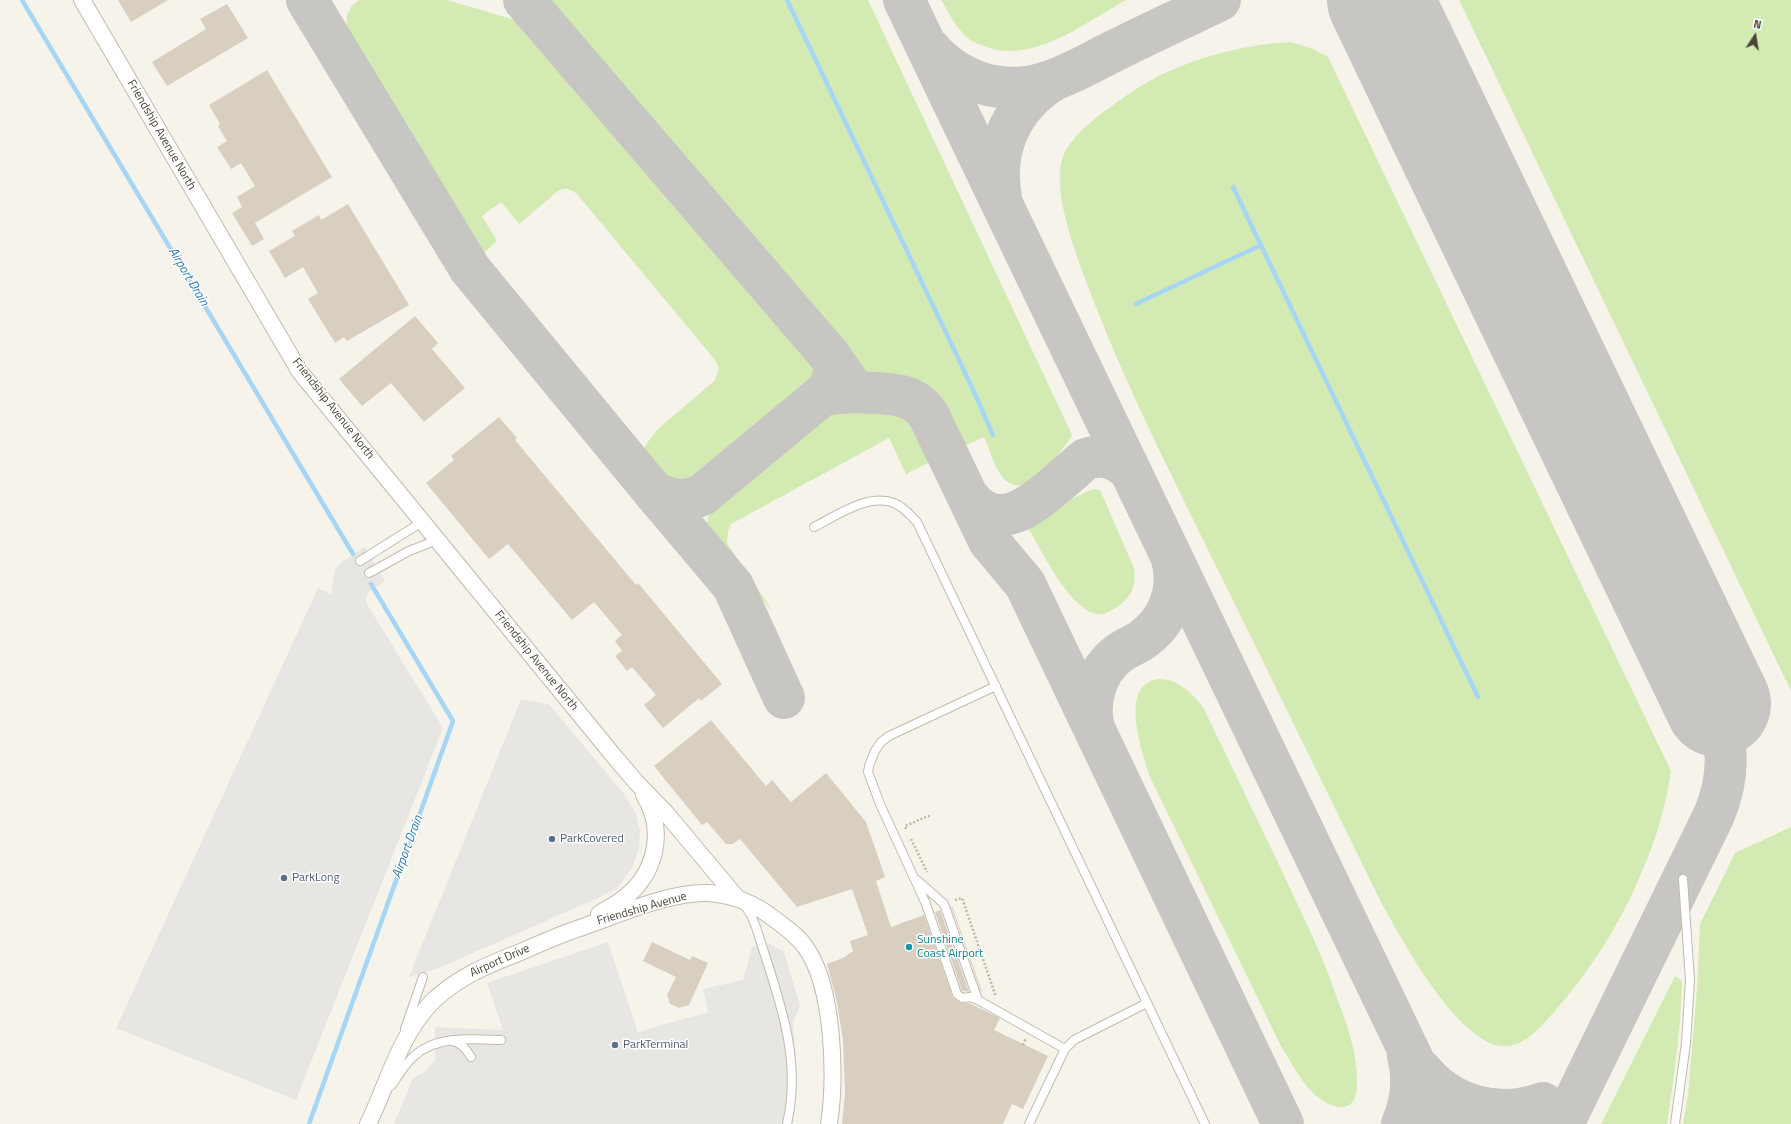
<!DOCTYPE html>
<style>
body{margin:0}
#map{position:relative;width:1791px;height:1124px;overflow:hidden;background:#f6f3eb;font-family:"Titillium Web",sans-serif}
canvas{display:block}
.north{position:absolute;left:1735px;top:16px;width:40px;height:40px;-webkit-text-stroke:3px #fff;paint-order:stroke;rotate:12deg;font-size:11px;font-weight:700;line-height:16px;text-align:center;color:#4b4438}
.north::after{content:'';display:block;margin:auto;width:14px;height:18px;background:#4b4438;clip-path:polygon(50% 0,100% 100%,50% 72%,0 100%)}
</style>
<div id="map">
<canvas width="1791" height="1124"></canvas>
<div class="north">N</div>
</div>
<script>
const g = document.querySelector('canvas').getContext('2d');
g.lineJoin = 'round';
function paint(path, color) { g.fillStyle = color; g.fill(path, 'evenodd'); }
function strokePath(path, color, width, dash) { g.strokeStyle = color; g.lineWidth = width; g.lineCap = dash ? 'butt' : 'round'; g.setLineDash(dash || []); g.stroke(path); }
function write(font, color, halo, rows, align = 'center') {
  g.font = font + ' "Titillium Web",sans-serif'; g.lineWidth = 3; g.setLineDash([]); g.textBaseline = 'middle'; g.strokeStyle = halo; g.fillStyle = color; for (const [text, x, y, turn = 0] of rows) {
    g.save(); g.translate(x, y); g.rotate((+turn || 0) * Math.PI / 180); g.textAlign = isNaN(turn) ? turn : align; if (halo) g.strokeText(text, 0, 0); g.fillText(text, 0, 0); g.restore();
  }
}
const green = new Path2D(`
 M359,0h88l75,22 17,10 273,321 5,19 -3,11 -116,98c-29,16 -41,-5 -58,-25l7,-13 11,-14 57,-49 4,-12 -4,-8 -138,-166c-7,-5 -11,-7 -19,-3l-39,33 -18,-22 -19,14 15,25 -19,17 -118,-197 -13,-36v-10l4,-8z
 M538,0h330l204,435c-11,17 -44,69 -68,44 -10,-11 -14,-29 -20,-42l-26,12c-13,-29 -24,-63 -60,-67 -12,-2 -25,-2 -37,-2z
 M941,0h185c-39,22 -96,66 -142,46 -5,-2 -11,-4 -14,-6 -13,-10 -21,-27 -29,-40z
 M1459,0h332v691z
 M1291,42l22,7 15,8 343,714c-5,34 -14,66 -28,98 -21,52 -52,101 -89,143 -8,9 -17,20 -28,27 -8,6 -21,9 -31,6 -44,-15 -90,-100 -112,-139 -54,-109 -107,-219 -161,-328 -48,-98 -98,-195 -136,-297 -12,-32 -31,-83 -25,-117 4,-22 27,-40 44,-53 19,-14 38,-28 60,-38 40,-18 83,-29 126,-31z
 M836,406c24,0 63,-4 78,19 8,11 13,24 20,35l-28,14 -17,-36 -158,86 -3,7 -1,12 47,70 -64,-74c-5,-14 -3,-26 5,-38l104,-87z
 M1094,489l6,1 34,78c2,14 0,25 -12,35 -5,4 -12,9 -18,11 -31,5 -62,-64 -76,-86l38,-27z
 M1159,679c19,0 32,13 44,28 27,55 53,111 80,166 18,40 39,80 53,122 10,27 22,58 21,88 0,41 -36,22 -52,1 -9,-12 -16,-25 -24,-38l-131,-269c-7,-21 -23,-68 -9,-88 4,-6 11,-9 18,-10z
 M1791,827v297h-108l5,-28 9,-107 3,-65 35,-71z
 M1675,976l7,5c-1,48 -8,96 -15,143h-66z`);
const parking = new Path2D(`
 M365,547l20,34 -16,11 -3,5 1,7 76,124 -147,372 -180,-72 202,-440 13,6 4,-25 5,-6z
 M521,699l28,5 76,91 11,19 4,17 -1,17 -7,20 -15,20 -19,10 -157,69 -32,10z
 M608,942l30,90 70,-20 -5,-23 40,-9 9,-33 17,-4 15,9 16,54 -7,16 3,36v38l-4,28h-398l19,-46 13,-7 9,-11v-33l68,3 -16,-47z`);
const stream = new Path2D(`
 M22,0l331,554
 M787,0l183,383 23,52
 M1233,187l245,510
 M1136,304l125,-59
 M309,1124l144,-403 -82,-137`);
const taxiway = new Path2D(`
 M307,0l163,269 182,221 81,96 51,112
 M524,0l306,356 20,29 8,7
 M904,0l540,1124
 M929,48c29,34 73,48 115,35 25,-7 49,-22 72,-33 34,-17 69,-33 104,-50
 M1001,197c-9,-48 11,-92 53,-117
 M822,396c14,-6 71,-4 86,2 10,4 17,11 22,20l59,123 36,43 258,540
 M652,490c16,11 33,13 50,5l123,-102 6,-8 3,-14
 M967,495c34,47 75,0 105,-24 5,-4 9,-9 14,-12 17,-6 32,-1 44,12
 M1095,731c-9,-28 1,-60 23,-77 8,-6 17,-9 24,-14 27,-19 38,-50 30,-81
 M1421,1070c30,37 78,49 122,33
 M1402,1124c9,-21 12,-45 6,-68
 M1563,1124l151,-309c26,-62 5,-103 -21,-159 -13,-30 -27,-59 -40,-89`);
const runway = new Path2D(`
 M1380,0l338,704`);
const building = new Path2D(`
 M118,0h50l-37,22z
 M227,4l21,34 -81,48 -15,-24 54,-33 -6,-10z
 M267,70l65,107 -77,46 9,16 -12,7 -20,-33 10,-6 -5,-10 18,-11 -14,-23 -10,6 -14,-22 10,-6 -9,-15 2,-2 -11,-19z
 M348,204l61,101 -62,36 -3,-4 -9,6 -27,-44 10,-6 -15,-26 -18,11 -16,-27 26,-15 -3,-5 27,-16 2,5z
 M415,316l23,27 -6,6 33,39 -41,34 -33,-39 -29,23 -23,-27z
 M499,417l18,21 -2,2 121,145 2,-2 84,101 -21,17 -2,-3 -36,30 -19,-23 12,-10 -24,-28 -5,4 -12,-15 7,-5 -7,-10 7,-6 -28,-33 -22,18 -64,-76 -19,15 -63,-76 28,-23 -3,-4z
 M711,720l55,66 6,-6 19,22 35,-29 40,49 19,55 -9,4 15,46 33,-12 29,83 7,5h9l31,15 -6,12 54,26 -25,53 -11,-5 -9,20h-161l3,-31 -2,-53 -6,-38 -10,-38 16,-6 10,-7 -3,-10 18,-6 -16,-46 -55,18 -57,-68 -8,5h-6l-19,-22 -5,3 -48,-59z
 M951,906h1l30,85h-1z
 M940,910l29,82 -7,-1 -27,-79z
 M652,942l38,18 2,-4 16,7 -19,42 -10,3 -9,-4 -3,-9 9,-18 -33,-16z`);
const path = new Path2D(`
 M906,829l-1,-3 26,-11
 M911,839l16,33
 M955,900l7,-2 34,99
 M1023,1045l3,-7`);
const lane = new Path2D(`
 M814,527c22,-11 54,-34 80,-24 10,4 16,12 23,19l288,602
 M360,561l62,-39
 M369,573l40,-22 28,-11
 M996,686l-107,50 -8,6 -6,9 -6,15 -1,6 12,32 46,100 31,90 5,4 8,-1 8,3 87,49
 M917,880l27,24 34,96
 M744,904l7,11 5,12c20,65 47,127 31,197
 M405,1029l18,-52
 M451,1041c10,1 15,8 20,16
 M391,1086c7,-10 13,-21 23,-30 23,-21 59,-17 87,-16
 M1029,1124l36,-75 9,-9 73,-37
 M1675,1124l11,-81 4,-63 -7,-101`);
const street = new Path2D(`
 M82,0l218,372 313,383 23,27 29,30 72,86
 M599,914c7,-5 15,-8 21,-13 35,-24 47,-69 24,-106
 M368,1124c20,-41 32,-90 65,-123 26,-25 57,-37 90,-50 18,-8 36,-16 54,-22 38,-13 93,-38 132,-36 24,2 45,10 64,25 11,8 25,18 33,30 28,40 30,129 23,176`);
const markers = [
 [552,839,4,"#5c6f8a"],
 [284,878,4,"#5c6f8a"],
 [909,947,4,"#0f9aa8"],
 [615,1045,4,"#5c6f8a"]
];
const streetNames = [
 ["Friendship Avenue North",161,135,60],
 ["Friendship Avenue North",333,409,52],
 ["Friendship Avenue North",536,661,51],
 ["Friendship Avenue",642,909,-16],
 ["Airport Drive",500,961,-24]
];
const serviceNames = [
 ["ParkCovered",560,839],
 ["ParkLong",292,878],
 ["ParkTerminal",623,1045]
];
const cultureNames = [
 ["Sunshine",917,940],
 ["Coast Airport",917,954]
];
const waterNames = [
 ["Airport Drain",188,277,59],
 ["Airport Drain",408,847,-70]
];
paint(green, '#d3ebb3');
paint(parking, '#e8e6e3');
strokePath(stream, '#a7d5f4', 4.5);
strokePath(taxiway, '#c8c6c2', 42);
strokePath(runway, '#c8c6c2', 106);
paint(building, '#d9cfc0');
strokePath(lane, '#c2bbad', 10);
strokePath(street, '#c2bbad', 18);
strokePath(path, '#c5b79e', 2.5, [2, 2]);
strokePath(lane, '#fff', 8);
strokePath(street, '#fff', 16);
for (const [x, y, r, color] of markers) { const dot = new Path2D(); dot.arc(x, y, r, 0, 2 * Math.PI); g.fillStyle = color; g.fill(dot); strokePath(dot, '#fff', 1.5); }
write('12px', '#4b4438', '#fff', streetNames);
write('12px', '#4e5e75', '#fff', serviceNames, 'left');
write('12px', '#0d838f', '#fff', cultureNames, 'left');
write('italic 13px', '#2a7bb5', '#fff', waterNames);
</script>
